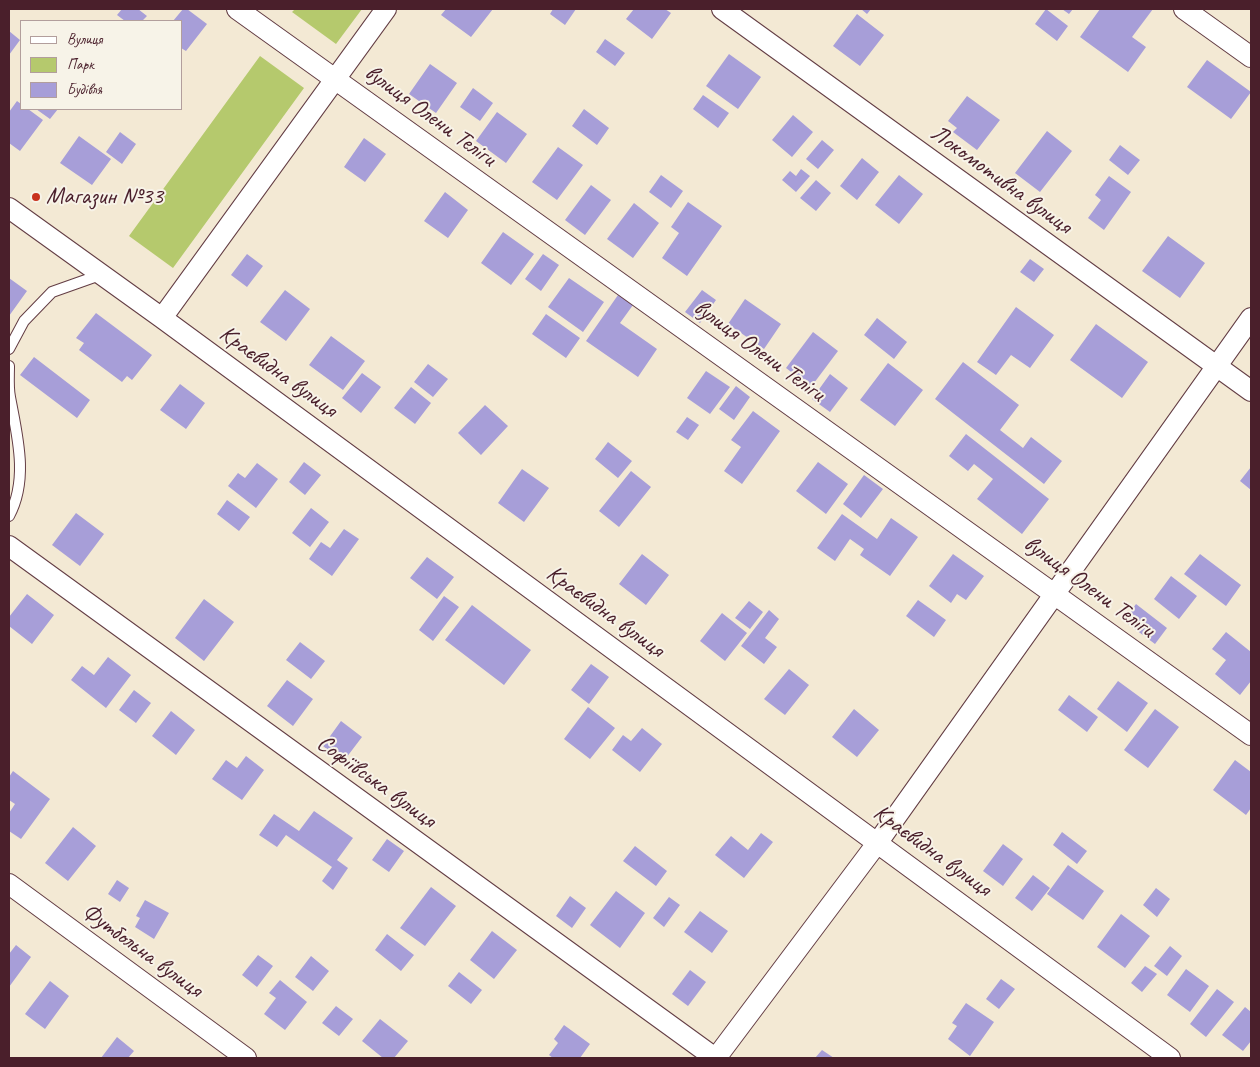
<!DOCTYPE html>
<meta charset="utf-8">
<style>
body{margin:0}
#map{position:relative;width:1260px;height:1067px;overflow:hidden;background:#f3e9d4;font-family:Caveat,sans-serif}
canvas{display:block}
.frame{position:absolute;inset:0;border:10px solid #4a1f2b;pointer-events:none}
.legend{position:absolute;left:20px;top:20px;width:162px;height:90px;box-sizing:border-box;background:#f7f3e8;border:1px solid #b29e9c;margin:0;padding:6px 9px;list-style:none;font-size:15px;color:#4a1f2b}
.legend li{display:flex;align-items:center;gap:10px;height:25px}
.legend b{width:25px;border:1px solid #b29e9c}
</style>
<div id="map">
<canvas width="1260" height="1067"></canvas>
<div class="frame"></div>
<ul class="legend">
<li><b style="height:6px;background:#fff"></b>Вулиця</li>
<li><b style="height:14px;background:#b5c96d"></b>Парк</li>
<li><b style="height:14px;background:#a79ed8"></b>Будівля</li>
</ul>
</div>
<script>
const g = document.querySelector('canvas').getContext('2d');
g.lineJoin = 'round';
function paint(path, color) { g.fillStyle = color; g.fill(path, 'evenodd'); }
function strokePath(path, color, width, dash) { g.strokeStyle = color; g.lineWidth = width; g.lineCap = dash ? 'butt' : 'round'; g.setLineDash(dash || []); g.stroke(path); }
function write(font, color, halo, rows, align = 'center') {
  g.font = font + ' Caveat,sans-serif'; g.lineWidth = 4; g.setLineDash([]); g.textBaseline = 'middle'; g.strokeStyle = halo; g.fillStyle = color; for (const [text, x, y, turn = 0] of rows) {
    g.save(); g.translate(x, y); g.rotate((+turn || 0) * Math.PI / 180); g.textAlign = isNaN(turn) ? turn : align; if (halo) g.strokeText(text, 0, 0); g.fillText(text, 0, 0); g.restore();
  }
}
const green = new Path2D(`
 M295,9h67l-26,35 -44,-32z
 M260,56l44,32 -131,180 -44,-32z`);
const building = new Path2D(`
 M122,9h16l9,7 -5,5h-17l-8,-6z
 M183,9h4l20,15 -21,27 -5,-3v-27h-8z
 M446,9h47l-22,28 -30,-22z
 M553,9h23l-11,16 -15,-11z
 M634,9h31l6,4 -19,26 -26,-20z
 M861,9h10l-4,5z
 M1046,9l22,17 -11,15 -22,-17z
 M1062,9h11l-4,5z
 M1100,9h53l-21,28 14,10 -18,25 -48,-35z
 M857,14l27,21 -24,31 -27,-20z
 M9,31l11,9 -11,15z
 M605,39l20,14 -10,13 -19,-14z
 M729,54l32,23 -23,32 -32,-23z
 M1207,60l44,32 -20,27 -44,-32z
 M430,64l27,19 -21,30 -27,-19z
 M473,88l20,15 -13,18 -20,-14z
 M703,95l26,18 -11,15 -25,-19z
 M967,96l33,24 -23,30 -24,-18 4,-4 -9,-7z
 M17,101l4,3v5h7l15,11 -23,31 -11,-8v-31z
 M36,109h22l-8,10z
 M584,109l25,19 -12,17 -25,-19z
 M497,112l30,22 -21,29 -30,-22z
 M793,115l20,17 -21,25 -20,-17z
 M1047,131l25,20 -32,41 -25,-19z
 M120,132l16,12 -14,20 -16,-12z
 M79,136l32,23 -19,26 -32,-22z
 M364,138l22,16 -21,28 -21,-15z
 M822,140l12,10 -16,19 -12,-10z
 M1120,145l20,15 -12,15 -19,-15z
 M558,147l25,18 -26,35 -25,-18z
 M862,158l17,14 -22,28 -17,-14z
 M801,169l9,7 -14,16 -14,-12 8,-9 6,5z
 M661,175l22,16 -12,17 -22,-16z
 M899,175l24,19 -24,30 -24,-19z
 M1109,176l22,16 -27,38 -16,-12 13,-18 -6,-5z
 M816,180l15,13 -15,18 -16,-13z
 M591,185l20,15 -26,35 -20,-15z
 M445,192l23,18 -20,28 -24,-17z
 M688,202l34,24 -35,50 -25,-18 17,-25 -8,-6z
 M634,203l25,20 -26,35 -26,-19z
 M503,232l31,22 -23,31 -30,-22z
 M1168,236l37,27 -25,35 -38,-27z
 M247,254l16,12 -16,21 -16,-12z
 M543,254l16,11 -18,26 -16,-12z
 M1030,259l14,10 -10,13 -14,-10z
 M9,278l18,13 -18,25z
 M569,278l35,24 -21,30 -35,-25z
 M285,290l25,19 -24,32 -26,-19z
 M702,290l14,10 -16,23 -15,-11z
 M618,295l15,10 -13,18 37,26 -19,28 -52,-36z
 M745,299l36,25 -17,25 -36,-25z
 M1016,307l38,28 -24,33 -19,-13 -15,20 -19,-13z
 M96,313l56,42 -20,25 -5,-4 -5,6 -43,-32 5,-7 -8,-5z
 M546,314l34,24 -14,20 -34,-24z
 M877,318l30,24 -13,17 -30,-24z
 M1096,324l52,38 -26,36 -52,-38z
 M813,332l25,19 -27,36 -25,-19z
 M331,336l34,25 -22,29 -34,-25z
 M34,357l56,43 -13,18 -57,-43z
 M963,362l56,43 -19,25 23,18 8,-11 31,24 -18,23 -109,-85z
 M888,363l35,27 -28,36 -35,-26z
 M428,364l20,15 -15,18 -19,-15z
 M706,371l24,16 -20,27 -23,-16z
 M362,373l19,14 -20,26 -19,-15z
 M830,374l18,14 -18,24 -18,-13z
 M180,384l25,19 -19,26 -26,-19z
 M736,386l14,11 -16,23 -15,-11z
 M411,387l20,16 -16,21 -21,-16z
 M485,405l23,21 -27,29 -23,-22z
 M753,411l27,20 -38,53 -18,-13 17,-24 -10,-7z
 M687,417l12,8 -11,15 -12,-8z
 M966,434l83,65 -27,35 -45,-35 16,-20 -19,-15 -6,7 -19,-15z
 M608,442l24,19 -14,17 -23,-19z
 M304,462l17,13 -16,20 -16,-13z
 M818,462l30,22 -22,30 -30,-23z
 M257,463l21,16 -22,29 -28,-22 10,-13 7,5z
 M1251,467v23l-11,-9z
 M522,469l27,19 -25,34 -26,-19z
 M631,471l20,16 -32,40 -20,-16z
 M864,475l19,14 -22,29 -18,-14z
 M227,500l23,17 -11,14 -22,-17z
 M311,508l18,14 -19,25 -18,-14z
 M76,513l28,21 -24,32 -28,-21z
 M842,514l35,25 14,-21 27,19 -28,39 -30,-21 4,-6 -14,-10 -15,22 -18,-13z
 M344,529l15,10 -27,37 -23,-17 12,-17 9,6z
 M642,554l27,21 -23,30 -27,-21z
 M953,554l31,22 -18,24 -9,-6 -6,9 -22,-17z
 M1200,554l41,31 -15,21 -42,-32z
 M427,557l27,20 -17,22 -27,-21z
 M1171,576l26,20 -18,23 -25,-20z
 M27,594l27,21 -22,29 -23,-18v-9z
 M444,596l15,11 -26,34 -14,-11z
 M204,599l30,23 -30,39 -29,-23z
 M918,600l28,20 -12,17 -28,-21z
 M749,601l14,11 -13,17 -15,-11z
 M1136,604l31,24 -12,16 -31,-23z
 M472,605l59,45 -27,35 -59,-45z
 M769,610l10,9 -14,19 12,9 -13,17 -23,-18z
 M722,613l25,20 -22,28 -25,-20z
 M1226,632l25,20v29l-11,14 -25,-21 11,-14 -14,-11z
 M300,642l25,19 -14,18 -25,-19z
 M108,657l23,18 -25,33 -35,-28 11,-14 12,9z
 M591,664l18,13 -20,27 -18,-14z
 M789,669l20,16 -24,30 -21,-16z
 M287,680l26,19 -20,27 -26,-20z
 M1118,681l30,22 -21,29 -30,-23z
 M134,690l17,13 -15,20 -17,-13z
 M1069,695l29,22 -11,15 -29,-22z
 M588,707l27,21 -25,31 -26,-20z
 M854,709l25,21 -22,27 -25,-20z
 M1155,709l24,18 -31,41 -24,-18z
 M171,711l24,19 -19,25 -24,-19z
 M341,721l21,16 -19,25 -20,-16z
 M642,728l20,16 -22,28 -28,-22 11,-15 8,6z
 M246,756l18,14 -22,30 -30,-21 14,-19 11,8z
 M1235,760l16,12v36l-5,7 -33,-25z
 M13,771l37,28 -29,40 -12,-8v-18l6,-9 -6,-4v-23z
 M314,811l39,27 -16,22 11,8 -15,22 -11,-9 10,-14 -46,-32 -9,12 -18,-12 15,-21 25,17z
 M73,827l23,19 -28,35 -23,-18z
 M1062,832l25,19 -10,13 -24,-19z
 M761,833l12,9 -29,36 -29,-23 16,-19 17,14z
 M387,839l17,12 -15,21 -17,-12z
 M1003,844l20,15 -20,27 -20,-15z
 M635,846l32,25 -11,15 -33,-25z
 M1068,865l36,26 -21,29 -36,-26z
 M1033,875l17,13 -18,23 -17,-13z
 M117,880l12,8 -9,14 -12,-8z
 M431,887l25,19 -31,40 -25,-18z
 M1156,888l14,11 -13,18 -14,-12z
 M616,891l29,22 -25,35 -30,-23z
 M570,896l16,12 -14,20 -16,-12z
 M669,897l11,8 -16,22 -11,-9z
 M145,900l24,13 -15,26 -19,-12 5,-9 -4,-2z
 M700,911l28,20 -16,22 -28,-21z
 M1121,914l29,22 -25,32 -28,-21z
 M492,931l25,19 -23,29 -24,-19z
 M387,934l27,21 -13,16 -26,-21z
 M16,945l15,12 -22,30v-33z
 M1170,946l12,10 -15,20 -13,-10z
 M258,955l15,11 -16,21 -15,-12z
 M311,956l18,15 -16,20 -18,-14z
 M1145,966l12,8 -15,18 -11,-9z
 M1186,969l23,17 -19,26 -23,-17z
 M690,970l16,12 -18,24 -16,-12z
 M459,972l23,18 -11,14 -23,-18z
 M1001,979l14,10 -16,20 -13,-10z
 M280,980l27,22 -22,28 -21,-16 12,-16 -7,-5z
 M50,981l19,15 -24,33 -20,-15z
 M1217,989l17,13 -28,35 -16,-13z
 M966,1003l28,19 -24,34 -22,-17 9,-13 -5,-3z
 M336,1006l17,13 -14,17 -17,-13z
 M1245,1007l6,5v29l-8,10 -21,-16z
 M380,1019l28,22 -14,17h-11l-21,-17z
 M564,1025l26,19 -10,14h-27l-4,-3 9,-12 -4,-4z
 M117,1037l17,14 -6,7h-27z
 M822,1050l12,8h-19z`);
const lane = new Path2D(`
 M9,349l15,-28 28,-29 48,-17
 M9,366c0,10 -1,21 1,31 7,38 19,82 -1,119`);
const street = new Path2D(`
 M237,9l1014,726
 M722,9l529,382
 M1184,9l67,48
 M9,208l153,110 1008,740
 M162,318l224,-309
 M9,546l706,512
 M9,884l237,174
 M716,1058l162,-216 373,-524`);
const markers = [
 [36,197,5,"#c8321e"]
];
const streetNames = [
 ["вулиця Олени Теліги",430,116,36],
 ["Локомотивна вулиця",1001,180,36],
 ["вулиця Олени Теліги",759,351,36],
 ["Краєвидна вулиця",278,372,36],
 ["вулиця Олени Теліги",1089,587,36],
 ["Краєвидна вулиця",605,612,36],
 ["Софіївська вулиця",376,782,36],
 ["Краєвидна вулиця",932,851,36],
 ["Футбольна вулиця",142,951,36]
];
const poiNames = [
 ["Магазин №33",46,197]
];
paint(green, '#b5c96d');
paint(building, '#a79ed8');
strokePath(lane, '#633d44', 12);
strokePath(street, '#633d44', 22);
strokePath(lane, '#fff', 10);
strokePath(street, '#fff', 20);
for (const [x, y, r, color] of markers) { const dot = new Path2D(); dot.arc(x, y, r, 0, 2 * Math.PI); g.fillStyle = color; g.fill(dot); strokePath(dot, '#f7f3e8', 2); }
write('24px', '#4a1f2b', '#f7f3e8', streetNames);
write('24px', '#4a1f2b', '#f7f3e8', poiNames, 'left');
</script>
